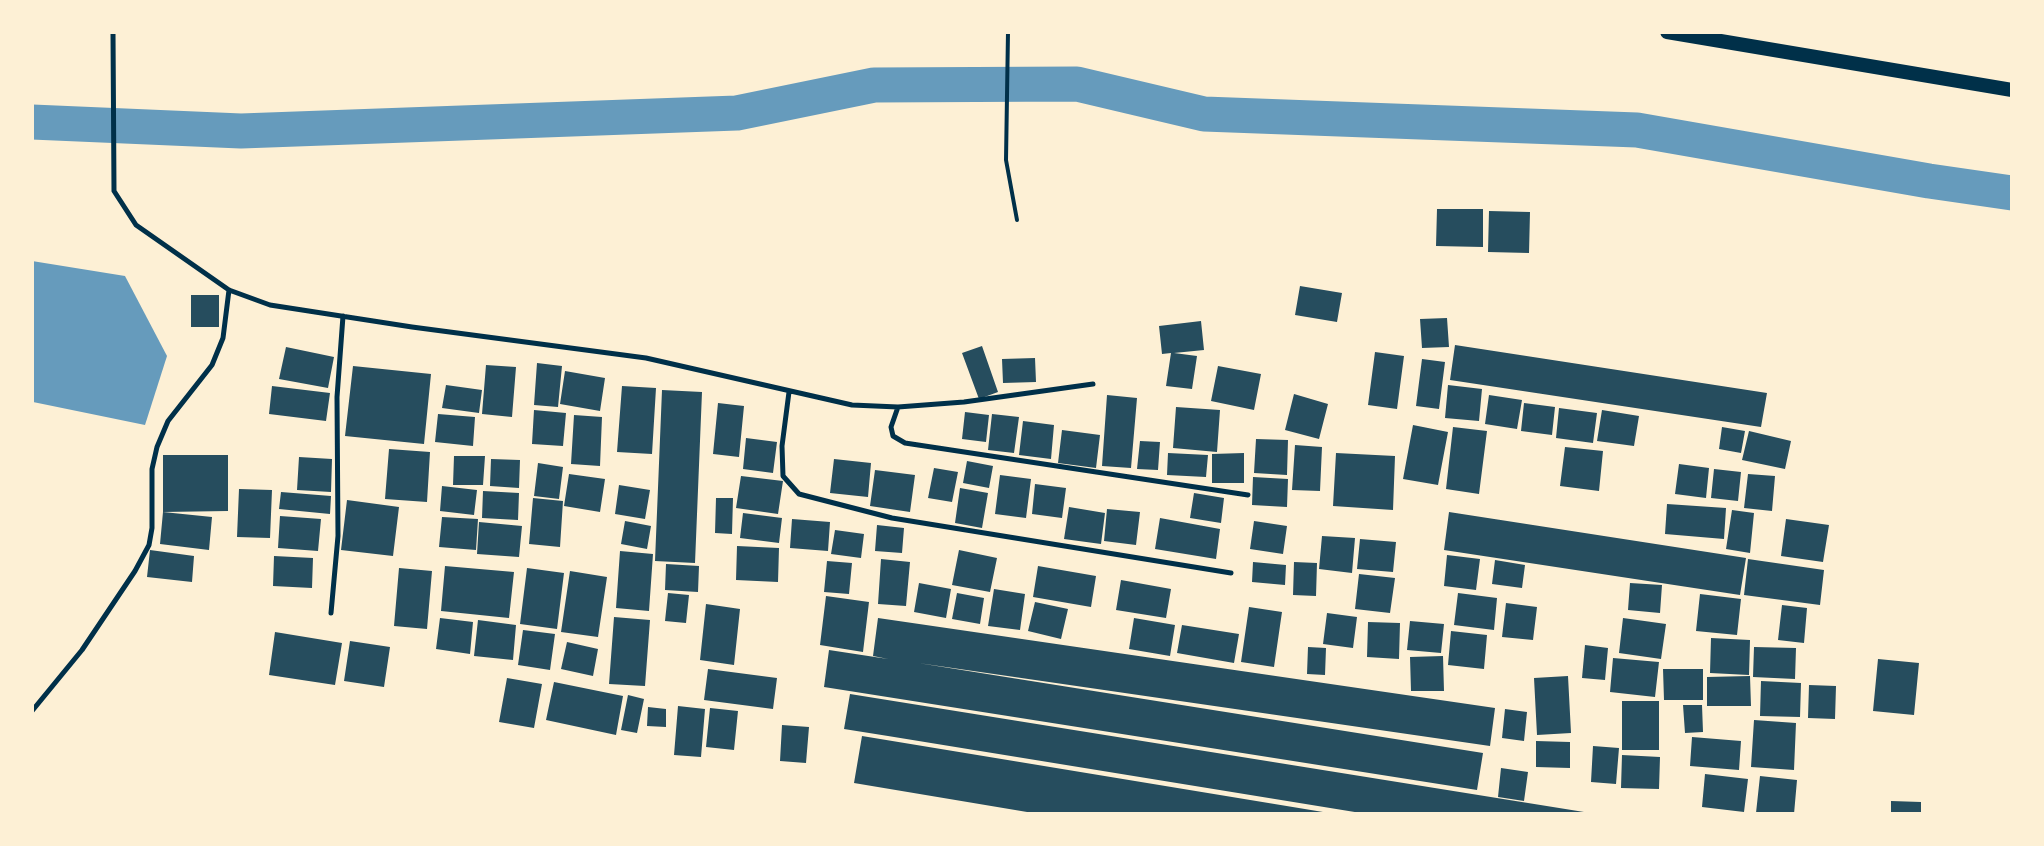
<!DOCTYPE html>
<style>
body{margin:0}
#map{position:relative;width:2044px;height:846px;overflow:hidden;background:#fdf0d5;font-family:"IBM Plex Sans",sans-serif}
canvas{display:block}
.frame{position:absolute;inset:0;border:34px solid #fdf0d5;pointer-events:none}
</style>
<div id="map">
<canvas width="2044" height="846"></canvas>
<div class="frame"></div>
</div>
<script>
const g = document.querySelector('canvas').getContext('2d');
g.lineJoin = 'round';
function paint(path, color) { g.fillStyle = color; g.fill(path, 'evenodd'); }
function strokePath(path, color, width, dash) { g.strokeStyle = color; g.lineWidth = width; g.lineCap = dash ? 'butt' : 'round'; g.setLineDash(dash || []); g.stroke(path); }
const water = new Path2D(`
 M32,261l93,15 42,80 -22,69 -112,-23z`);
const canal = new Path2D(`
 M32,122l209,9 496,-18 137,-28 203,-1 127,30 433,16 292,51 83,12`);
const building = new Path2D(`
 M1437,209h46v38l-47,-1z
 M1489,211l41,1 -1,41 -41,-1z
 M1300,286l42,7 -5,29 -42,-7z
 M191,295h28v32h-28z
 M1447,318l2,29 -27,1 -2,-29z
 M1201,321l3,29 -30,3 23,3 -5,33 -26,-3 5,-33 -9,1 -3,-28z
 M1455,345l312,48 -6,34 -311,-47z
 M982,346l16,46 -19,7 -17,-46z
 M286,347l48,10 -6,31 -49,-9z
 M1375,352l29,4 -7,53 -29,-4z
 M1035,358l1,24 -33,1 -1,-24z
 M1422,359l23,3 -6,47 -23,-3z
 M537,363l25,3 -4,41 -24,-2z
 M486,365l30,2 -4,50 -30,-3z
 M353,366l78,8 -7,70 -79,-8z
 M1218,366l43,8 -7,36 -43,-9z
 M565,371l40,7 -5,33 -40,-7z
 M446,385l36,5 -3,23 -37,-5z
 M1448,385l34,4 -3,32 -34,-3z
 M272,386l58,7 -4,28 -57,-7z
 M622,386l34,2 -4,66 -35,-2z
 M662,390l40,2 -7,171 -40,-2z
 M1294,394l34,10 -9,35 -34,-9z
 M1107,395l30,3 -6,70 -29,-2z
 M1489,395l33,5 -5,29 -32,-5z
 M718,403l26,3 -5,51 -26,-3z
 M1524,403l31,4 -3,28 -31,-4z
 M1176,407l44,3 -3,42 -44,-4z
 M1559,408l38,5 -4,30 -37,-5z
 M534,410l32,3 -3,33 -31,-2z
 M1602,410l37,6 -5,30 -37,-5z
 M965,412l24,3 -3,27 -24,-3z
 M438,414l37,3 -2,29 -38,-4z
 M992,414l27,3 -5,36 -26,-3z
 M574,415l28,2 -2,49 -29,-2z
 M1023,421l31,4 -3,34 -32,-4z
 M1413,425l35,7 -10,53 -35,-6z
 M1453,427l34,4 -8,63 -33,-5z
 M1722,427l23,4 -4,22 -22,-4z
 M1062,430l38,5 -4,33 -38,-5z
 M1749,431l42,10 -6,28 -43,-9z
 M746,438l31,4 -4,31 -30,-4z
 M1256,439l32,1 -1,35 -33,-2z
 M1140,441l20,1 -2,28 -21,-1z
 M1295,445l27,2 -2,44 -28,-1z
 M1565,447l38,4 -4,40 -39,-5z
 M389,449l41,3 -3,50 -42,-3z
 M1168,453l40,2 -2,22 -39,-2z
 M1244,453v30h-32v-29z
 M1336,453l59,3 -2,54 -60,-4z
 M163,455h65v56l-65,1z
 M454,456h31l-2,29h-30z
 M299,457l33,2 -1,33 -34,-2z
 M491,459l29,1 -1,28 -29,-2z
 M834,459l37,4 -3,34 -38,-4z
 M967,461l26,5 -4,22 -26,-5z
 M538,463l25,4 -4,32 -25,-3z
 M1679,464l30,4 -3,30 -31,-4z
 M934,468l24,4 -6,30 -24,-4z
 M1714,469l27,3 -3,29 -27,-3z
 M875,470l40,5 -5,37 -40,-6z
 M569,474l36,5 -5,33 -36,-6z
 M1748,474l27,2 -3,35 -28,-3z
 M1000,475l31,4 -5,39 -31,-4z
 M741,476l42,5 -5,33 -42,-6z
 M1253,477l35,2 -1,28 -35,-2z
 M1035,484l31,4 -4,30 -30,-4z
 M619,485l31,5 -5,29 -30,-5z
 M442,486l35,4 -3,25 -34,-4z
 M960,488l28,5 -6,35 -27,-5z
 M239,489l33,1 -2,48 -33,-1z
 M483,491l36,2 -1,27 -36,-2z
 M281,492l50,4 -1,18 -51,-5z
 M1194,493l30,5 -3,25 -31,-5z
 M533,498l30,3 -3,46 -31,-3z
 M716,498h17l-1,36 -17,-1z
 M347,500l52,7 -6,49 -52,-6z
 M1667,504l59,4 -2,31 -59,-5z
 M1069,507l36,6 -4,31 -37,-5z
 M1107,509l33,3 -4,33 -32,-4z
 M1732,510l22,3 -4,40 -24,-4z
 M163,512l49,5 -3,33 -49,-6z
 M1449,512l297,46 -6,37 -296,-45z
 M743,513l39,5 -3,25 -39,-5z
 M280,516l41,3 -3,32 -40,-3z
 M442,517l36,2 -2,31 -37,-3z
 M1160,518l60,11 -4,30 -61,-10z
 M792,519l38,3 -2,29 -38,-3z
 M1786,519l43,6 -6,37 -42,-6z
 M625,521l26,5 -4,23 -26,-5z
 M1254,521l33,5 -4,28 -33,-5z
 M479,522l43,4 -3,31 -42,-3z
 M877,525l27,3 -2,25 -27,-2z
 M835,530l29,4 -3,24 -30,-4z
 M1322,536l33,2 -3,35 -33,-4z
 M1360,539l36,3 -3,30 -36,-3z
 M737,546l42,2 -1,34 -42,-2z
 M150,550l44,6 -2,26 -45,-5z
 M959,550l38,8 -7,34 -38,-7z
 M620,551l33,3 -4,57 -33,-3z
 M1447,555l33,4 -4,31 -32,-4z
 M274,556l39,2 -1,30 -39,-2z
 M881,559l29,3 -4,44 -28,-2z
 M1748,559l76,11 -4,35 -76,-10z
 M1495,560l30,5 -3,23 -30,-4z
 M827,561l25,2 -3,31 -25,-2z
 M1253,562l33,3 -1,20 -33,-3z
 M1294,562l23,1 -1,33 -23,-1z
 M666,564l33,2 -1,26 -33,-2z
 M445,566l69,6 -5,46 -68,-7z
 M1038,566l58,10 -5,31 -58,-10z
 M399,568l33,3 -5,58 -33,-3z
 M527,568l37,5 -7,56 -37,-5z
 M570,571l37,6 -9,60 -37,-5z
 M1359,574l36,4 -5,35 -35,-4z
 M1121,580l50,9 -5,29 -50,-8z
 M919,583l32,6 -5,29 -32,-6z
 M1630,583l32,2 -2,28 -32,-3z
 M994,589l31,5 -5,36 -32,-4z
 M668,593l21,2 -3,28 -21,-2z
 M957,593l27,5 -4,26 -28,-5z
 M1458,593l39,5 -3,32 -40,-5z
 M1700,594l41,5 -4,36 -41,-4z
 M826,596l43,6 -6,50 -43,-7z
 M1035,602l33,7 -7,30 -33,-8z
 M1506,603l31,4 -4,33 -31,-3z
 M706,604l34,5 -6,56 -34,-5z
 M1782,605l25,3 -3,35 -26,-3z
 M1249,607l33,5 -8,55 -33,-5z
 M1327,613l30,4 -4,31 -30,-4z
 M614,617l36,3 -5,66 -36,-2z
 M440,618l33,4 -3,32 -34,-5z
 M878,618l617,90 -5,38 -572,-83 565,90 -6,37 -653,-103 5,-37 59,9 -15,-3z
 M1134,618l41,7 -5,31 -41,-7z
 M1623,618l43,6 -5,35 -42,-6z
 M478,620l38,5 -3,35 -39,-4z
 M1410,621l34,3 -3,29 -34,-3z
 M1368,622l32,1 -1,36 -32,-2z
 M1182,625l57,9 -5,29 -57,-10z
 M523,630l32,4 -5,36 -32,-5z
 M1451,631l36,4 -3,34 -36,-4z
 M275,632l67,11 -7,42 -66,-10z
 M1711,638l39,2 -1,35 -39,-2z
 M350,641l40,6 -6,40 -40,-6z
 M567,642l31,7 -5,27 -32,-7z
 M1585,645l23,3 -3,32 -23,-2z
 M1308,647l18,1 -1,27 -18,-1z
 M1754,647l42,1 -1,31 -42,-2z
 M1443,656l1,35h-33l-1,-34z
 M1613,658l46,4 -4,35 -45,-5z
 M1878,659l41,4 -5,52 -41,-4z
 M708,669l69,9 -4,31 -69,-9z
 M1663,669h40v31h-39z
 M1568,676l3,57 -34,2 -3,-57z
 M1750,676l1,30h-44v-29z
 M507,678l35,6 -8,44 -35,-6z
 M1761,681l40,2 -1,34 -40,-1z
 M554,682l69,14 -7,39 -70,-15z
 M1809,685l27,1 -1,33 -27,-1z
 M850,694l734,118v2h-217l-479,-78 -44,-7z
 M628,695l16,4 -7,34 -16,-3z
 M1622,701h37v49h-37z
 M1683,705h19l1,27 -18,1z
 M678,706l27,3 -4,48 -27,-2z
 M648,707l18,2v18l-19,-1z
 M710,708l28,3 -4,39 -28,-3z
 M1505,709l22,3 -3,29 -22,-3z
 M1754,720l42,3 -2,47 -43,-3z
 M782,725l27,2 -3,36 -26,-2z
 M862,736l461,76 -1,2h-283l-185,-31z
 M1692,737l49,4 -2,29 -49,-4z
 M1536,741l34,1v26l-34,-1z
 M1593,746l26,2 -3,36 -25,-2z
 M1622,755l38,2 -1,32 -38,-1z
 M1501,768l27,4 -4,29 -26,-4z
 M1705,774l43,5 -4,33 -42,-5z
 M1760,776l37,4 -3,34 -38,-1z
 M1891,801l30,1v12h-30z`);
const service = new Path2D(`
 M1008,32l-2,128 11,60`);
const minor = new Path2D(`
 M113,32l1,159 22,34 93,65 41,15 142,22 234,31 206,47 46,2 66,-5 129,-18
 M789,392l-7,54 1,30 16,18 93,24 339,55
 M898,407l-7,20 2,9 12,7 343,52
 M331,613l7,-77 -1,-139 6,-81
 M32,711l50,-61 53,-79 14,-26 3,-17v-59l5,-22 11,-26 44,-56 11,-27 6,-48`);
const trunk = new Path2D(`
 M1667,32l345,58`);
paint(water, '#669bbc');
strokePath(canal, '#669bbc', 35);
paint(building, '#264d5e');
strokePath(service, '#003049', 4);
strokePath(minor, '#003049', 5);
strokePath(trunk, '#003049', 14);
</script>
